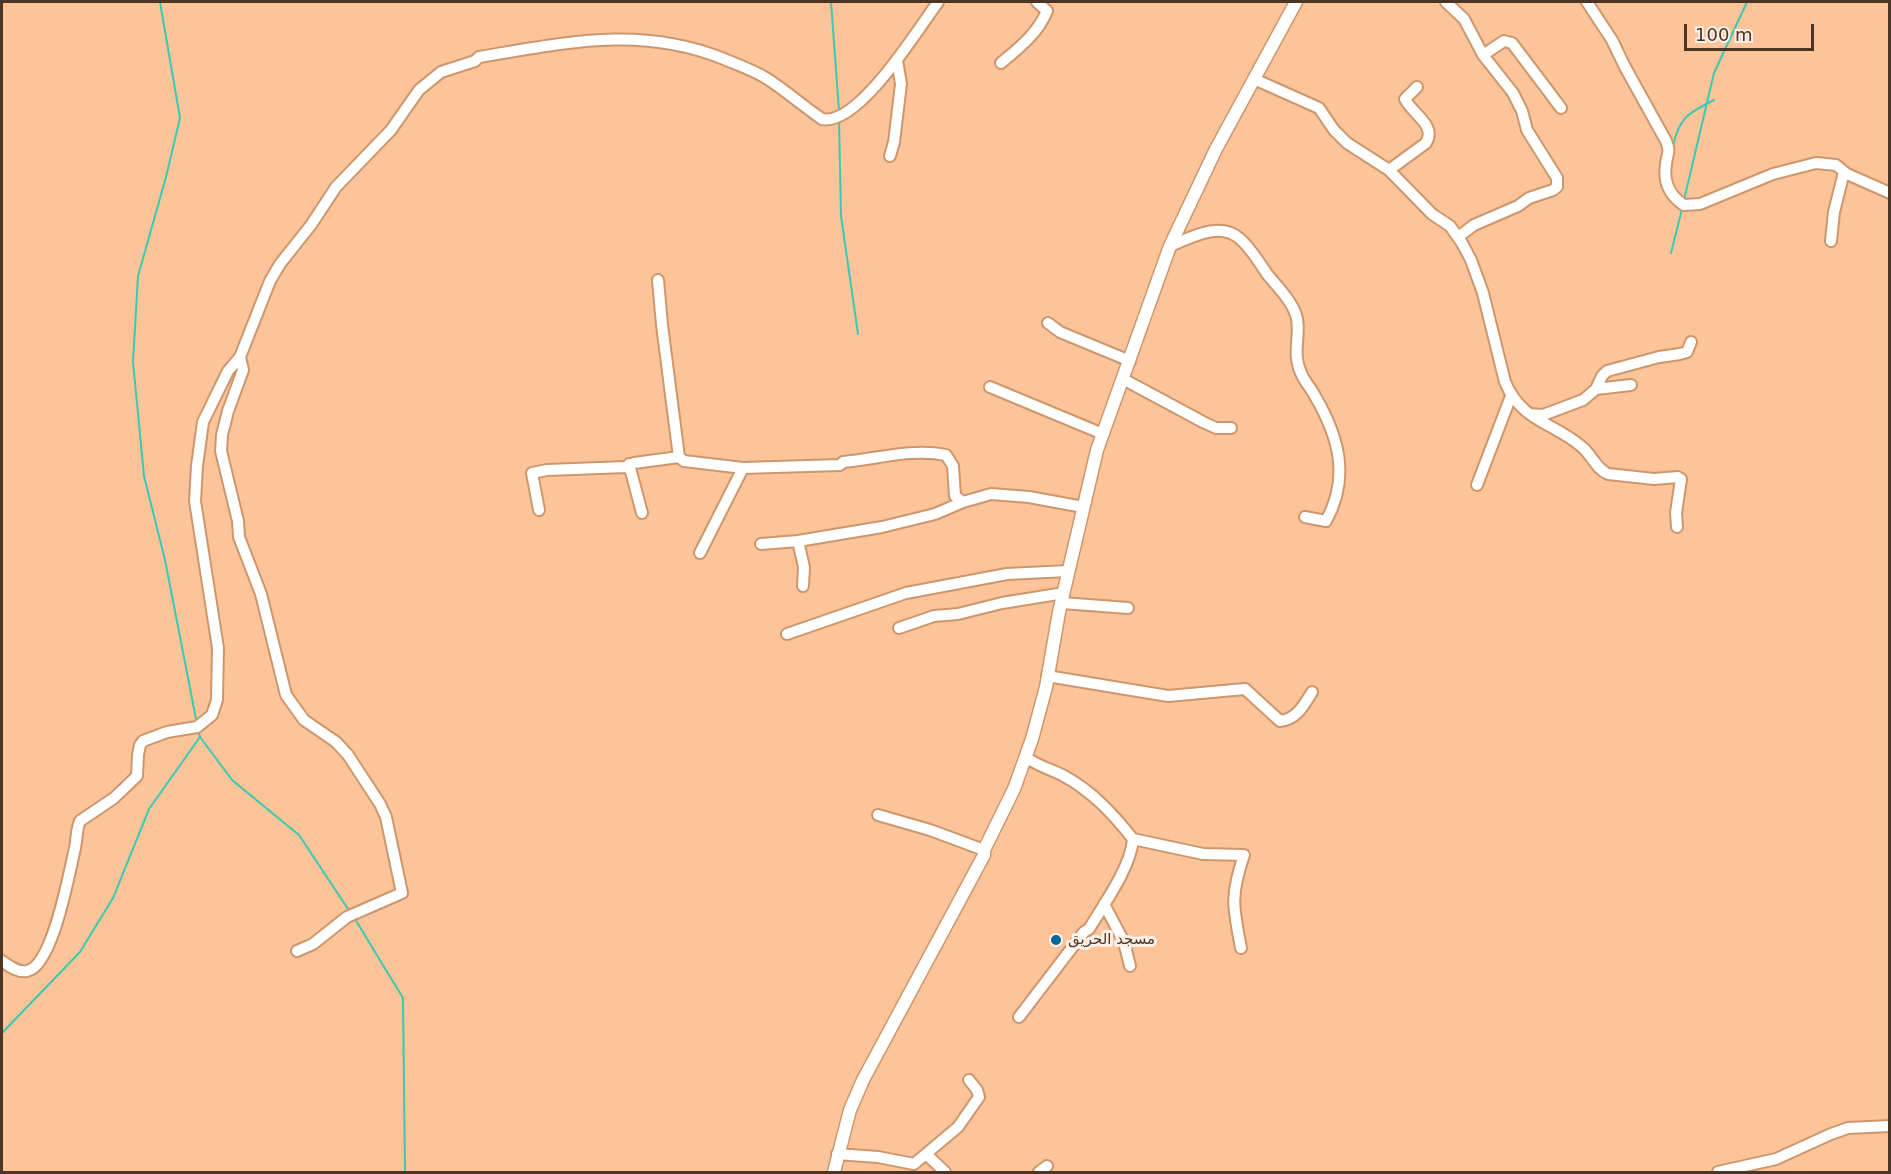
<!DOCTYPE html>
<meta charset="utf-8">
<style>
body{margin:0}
#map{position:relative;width:1891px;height:1174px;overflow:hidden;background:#fdc49a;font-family:"DejaVu Sans",sans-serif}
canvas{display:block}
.frame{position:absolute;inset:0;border:3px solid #4c3524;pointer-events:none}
.scale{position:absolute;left:1684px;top:24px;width:130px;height:27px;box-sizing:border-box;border:3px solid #4c3524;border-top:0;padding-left:8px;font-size:18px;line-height:21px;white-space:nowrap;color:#4c3524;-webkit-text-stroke:4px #fcf0e7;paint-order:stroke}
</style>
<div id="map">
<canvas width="1891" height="1174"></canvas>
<div class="frame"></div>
<div class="scale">100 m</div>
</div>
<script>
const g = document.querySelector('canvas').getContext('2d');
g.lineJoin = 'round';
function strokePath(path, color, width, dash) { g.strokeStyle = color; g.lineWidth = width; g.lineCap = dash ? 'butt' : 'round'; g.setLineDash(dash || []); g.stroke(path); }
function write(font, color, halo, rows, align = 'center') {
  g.font = font + ' "DejaVu Sans","Noto Sans Arabic",sans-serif'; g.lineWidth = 6; g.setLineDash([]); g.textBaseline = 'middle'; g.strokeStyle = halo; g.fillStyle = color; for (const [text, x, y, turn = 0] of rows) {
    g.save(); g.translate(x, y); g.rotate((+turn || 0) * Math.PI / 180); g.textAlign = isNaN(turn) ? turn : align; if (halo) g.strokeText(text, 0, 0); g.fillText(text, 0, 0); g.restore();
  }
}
const stream = new Path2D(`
 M160,2l20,116 -14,59 -28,99 -5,86 11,114 21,84 32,164
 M831,2l8,108
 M839,119l2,97 17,118
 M1673,146c6,-28 15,-33 41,-46
 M1684,200l30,-127 33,-71
 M1671,253l11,-44
 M198,729l2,8 32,43 67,55 51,77
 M355,919l48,79 2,174
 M2,1033l78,-81 33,-54 36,-89 51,-72`);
const minor = new Path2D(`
 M1446,2l18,17 19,36 30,38 9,18 5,19 30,48v9l-4,3 -24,8 -11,8 -44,19 -16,12
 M1587,2l25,38 13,27 41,74c5,12 1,12 0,23 -3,18 3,31 18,41l16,-1 73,-30 43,-11 20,2 11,9 43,19
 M1483,55l21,-14 8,2 49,65
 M1001,63c18,-15 37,-30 46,-52l-10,-9
 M1254,79l65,29 15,22 13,13 42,27 43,44 18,12 12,17 9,17 12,33 22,89c17,40 48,40 77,65 10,8 14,22 26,27l46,5 24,-2
 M890,156l4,-14 7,-58 -4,-24
 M1389,170l37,-27c11,-18 -14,-29 -21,-44l12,-12
 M1831,241l3,-29 10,-40
 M1170,246c20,-8 49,-25 69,-8 11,9 20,24 28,36 10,12 24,26 29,41 6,18 -5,37 5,58 3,8 10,15 14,23 24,41 35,82 11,125l-21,-4
 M658,280l4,45 17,132
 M1048,323l12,9 70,29
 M240,357l3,13 -15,41 -6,24 -1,16 17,70 1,16 22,57 25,101 18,25 32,22 12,13 32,49 6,13 16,76 -55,24 -34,27 -16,7
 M1123,379l80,43 13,6h15
 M990,387l113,47
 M1596,389l35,-4
 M1530,414l13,1 40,-15 13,-11 6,-13 5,-5 52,-14 21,-3 7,-2 4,-10
 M629,464l13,49
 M1477,485l34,-89
 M539,510l-7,-37 15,-3 79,-3 8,-4 45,-6 5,4 59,7 97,-3 3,-3c34,-3 69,-14 103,-7l7,11 2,30 8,6
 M1677,527l-1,-14 5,-34
 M798,541l6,26 -1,19
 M761,544l37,-3 84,-14 53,-13 28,-12 28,-8 38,3 54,10
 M700,553l43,-85
 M1062,603l66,5
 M899,628l35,-12 24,-2 44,-11 62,-10
 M787,634l119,-41 101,-19 61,-3
 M1047,676l121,20 77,-7 35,32c17,-2 24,-16 32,-29
 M878,815l52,15 54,20
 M1133,839l70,15 41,1c-14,41 -11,52 -3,93
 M1104,904l20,38 6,24
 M2,961c7,5 16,12 25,10 26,-5 42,-98 48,-123 2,-9 1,-18 5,-27l34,-23 23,-22 1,-21 2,-10 3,-4 24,-9 30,-5 15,-12 5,-15 1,-52 -23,-147 2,-35 6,-44 25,-51 12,-14 30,-76 10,-17 31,-39 25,-38 55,-57 28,-40 22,-18 34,-11 4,-4c86,-14 161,-32 245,2 14,6 29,11 42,19 19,12 37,28 56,41 36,8 96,-90 116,-117
 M1019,1017l65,-85 5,-3c15,-25 42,-62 44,-90 -20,-25 -41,-48 -69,-63 -13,-7 -27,-10 -38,-19
 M837,1154l41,3 36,7 44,-37 21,-30 -2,-7 -8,-10
 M926,1154l19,18
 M1039,1172l8,-6
 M1718,1172l58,-13 55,-25 17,-6 42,-2`);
const tertiary = new Path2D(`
 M834,1172l16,-62 13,-30 121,-225v-5l30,-61 18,-50 14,-52 13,-75 38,-162 73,-204 46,-97 80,-147`);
const markers = [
 [1056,940,6,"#016796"]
];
const poiNames = [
 ["مسجد الحريق",1068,940]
];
strokePath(stream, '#38cbb1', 2);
strokePath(minor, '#cd976d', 14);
strokePath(tertiary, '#cd976d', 15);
strokePath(minor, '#fff', 10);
strokePath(tertiary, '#fff', 12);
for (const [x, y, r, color] of markers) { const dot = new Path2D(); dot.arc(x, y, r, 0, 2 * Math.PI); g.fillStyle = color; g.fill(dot); strokePath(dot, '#fcf0e7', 2); }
write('15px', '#4c3524', '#fcf0e7', poiNames, 'left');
</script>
